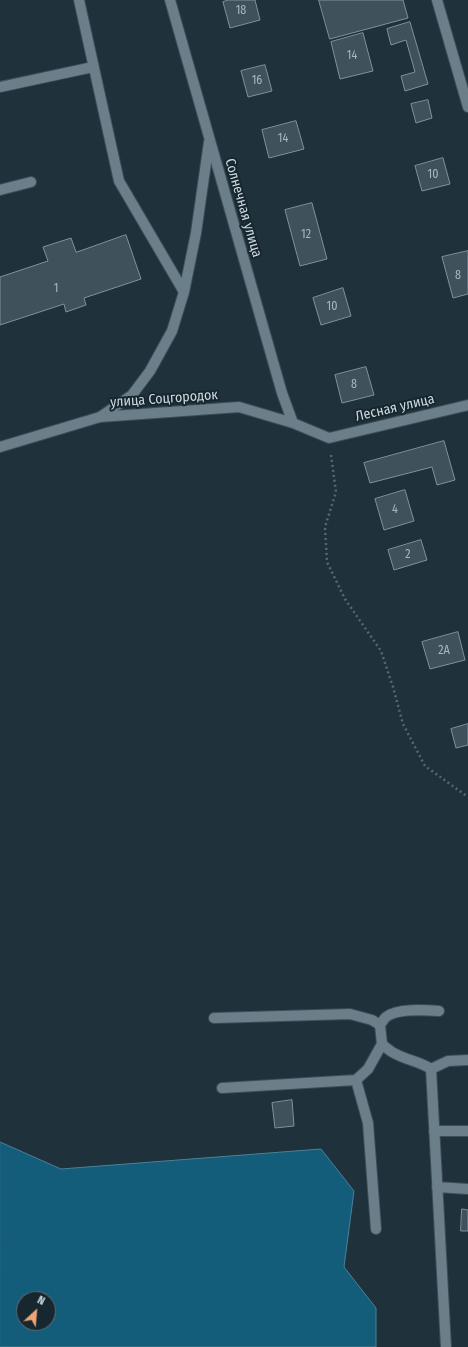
<!DOCTYPE html>
<meta charset="utf-8">
<style>
body{margin:0}
#map{position:relative;width:468px;height:1347px;overflow:hidden;background:#1f313a;font-family:"Fira Sans Condensed",sans-serif}
canvas{display:block}
.north{position:absolute;left:16px;top:1291px;width:40px;height:40px;box-sizing:border-box;background:#162730;border:1px solid #5f6e76;border-radius:50%;rotate:26deg;font-size:11px;font-weight:700;line-height:16px;text-align:center;color:#cdd8de}
.north::after{content:'';display:block;margin:auto;width:14px;height:18px;background:#efa376;clip-path:polygon(50% 0,100% 100%,50% 72%,0 100%)}
</style>
<div id="map">
<canvas width="468" height="1347"></canvas>
<div class="north">N</div>
</div>
<script>
const g = document.querySelector('canvas').getContext('2d');
g.lineJoin = 'round';
function paint(path, color) { g.fillStyle = color; g.fill(path, 'evenodd'); }
function strokePath(path, color, width, dash) { g.strokeStyle = color; g.lineWidth = width; g.lineCap = dash ? 'butt' : 'round'; g.setLineDash(dash || []); g.stroke(path); }
function write(font, color, halo, rows, align = 'center') {
  g.font = font + ' "Fira Sans Condensed",sans-serif'; g.lineWidth = 4; g.setLineDash([]); g.textBaseline = 'middle'; g.strokeStyle = halo; g.fillStyle = color; for (const [text, x, y, turn = 0] of rows) {
    g.save(); g.translate(x, y); g.rotate((+turn || 0) * Math.PI / 180); g.textAlign = isNaN(turn) ? turn : align; if (halo) g.strokeText(text, 0, 0); g.fillText(text, 0, 0); g.restore();
  }
}
const water = new Path2D(`
 M0,1142l61,27 260,-20 33,42 -10,76 32,41v39h-376zM24,1299h24v24h-24z`);
const building = new Path2D(`
 M229,0h26l5,20 -30,8 -7,-26z
 M319,0h84l5,18 -78,21z
 M410,22l18,62 -23,7 -4,-15 14,-4 -9,-32 -15,5 -4,-16z
 M363,33l10,38 -33,8 -9,-37z
 M265,65l7,26 -24,6 -7,-26z
 M428,100l4,18 -16,5 -5,-19z
 M296,121l8,28 -35,9 -7,-28z
 M443,158l7,26 -28,7 -7,-25z
 M312,203l15,56 -27,7 -15,-56z
 M126,235l15,44 -57,19 2,7 -20,7 -2,-8 -64,21v-48l48,-16 -5,-14 28,-9 5,14z
 M468,251v43l-15,4 -11,-41z
 M343,288l8,28 -30,9 -8,-27z
 M366,367l8,28 -32,8 -7,-28z
 M444,441l11,39 -18,5 -5,-18 -62,16 -6,-20z
 M405,490l9,31 -30,9 -9,-31z
 M421,540l6,20 -33,10 -6,-20z
 M458,632l7,28 -35,9 -8,-27z
 M468,724v21l-12,3 -5,-19z
 M292,1100l2,26 -19,2 -3,-25z
 M462,1209l6,1v21h-7z`);
const path = new Path2D(`
 M331,455l5,37 -11,35 2,35 18,37 36,52 12,36 10,37 22,42 43,31`);
const service = new Path2D(`
 M79,0l40,181 65,111
 M0,87l93,-20
 M0,190l31,-8
 M100,417l32,-22 18,-24 22,-40 12,-39 12,-59 13,-91
 M439,1011c-14,-1 -42,-3 -53,6 -2,2 -4,5 -6,8l2,19c3,3 7,6 10,8 13,8 27,9 39,17l15,278
 M214,1018l136,-4 22,6 8,5
 M431,1069l17,-8 20,-1
 M356,1080l12,43 8,106
 M222,1088l134,-8 12,-11 14,-25
 M434,1131h34
 M437,1187l31,2`);
const minor = new Path2D(`
 M170,0l112,393 11,30
 M437,0l31,107
 M0,447l100,-30 139,-10 54,16 36,15 139,-33`);
const numberNames = [
 ["18",241,11],
 ["14",352,56],
 ["16",257,81],
 ["14",283,139],
 ["10",433,175],
 ["12",306,235],
 ["8",458,276],
 ["1",56,289],
 ["10",332,307],
 ["8",354,385],
 ["4",395,510],
 ["2",408,555],
 ["2А",444,651]
];
const streetNames = [
 ["Солнечная улица",243,208,74],
 ["улица Соцгородок",164,399,-4],
 ["Лесная улица",395,408,-13]
];
paint(water, '#135c7a');
strokePath(water, '#4b8198', 1);
paint(building, '#3f515b');
strokePath(building, '#7e939e', 1);
strokePath(service, '#3f4e56', 12);
strokePath(minor, '#3f4e56', 12);
strokePath(path, '#586770', 2.5, [2, 3]);
strokePath(service, '#6b7f8a', 10);
strokePath(minor, '#6b7f8a', 10);
write('12px', '#aab6bd', null, numberNames);
write('14px', '#cdd8de', '#162730', streetNames);
</script>
